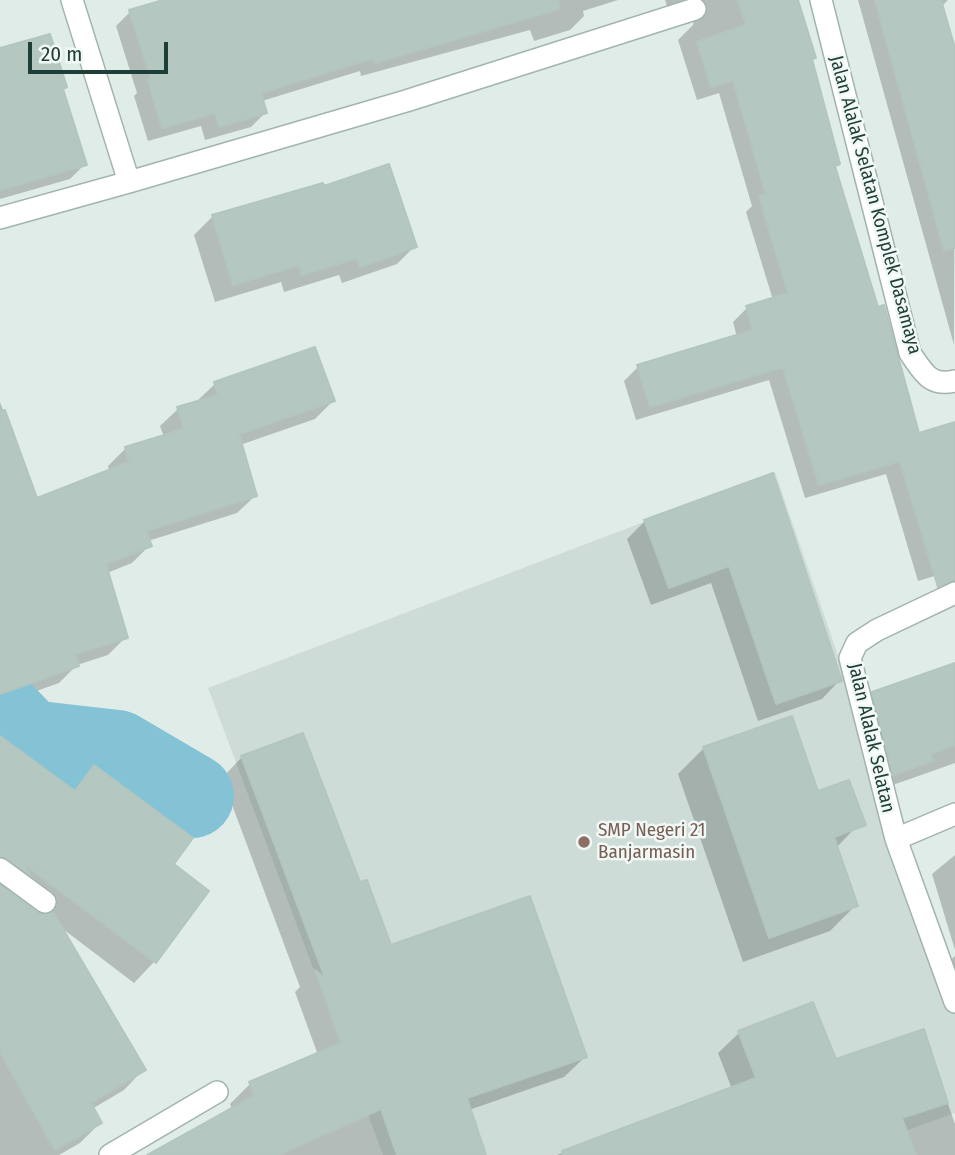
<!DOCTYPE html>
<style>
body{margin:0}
#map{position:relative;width:955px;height:1155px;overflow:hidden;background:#e0ece8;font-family:"Fira Sans Condensed",sans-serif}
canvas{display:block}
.scale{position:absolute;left:28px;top:42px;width:140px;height:32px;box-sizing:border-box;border:4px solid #1f3e38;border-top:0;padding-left:9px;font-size:21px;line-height:24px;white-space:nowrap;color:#1f3e38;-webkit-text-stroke:5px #f1f8f5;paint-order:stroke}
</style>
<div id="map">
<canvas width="955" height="1155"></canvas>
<div class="scale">20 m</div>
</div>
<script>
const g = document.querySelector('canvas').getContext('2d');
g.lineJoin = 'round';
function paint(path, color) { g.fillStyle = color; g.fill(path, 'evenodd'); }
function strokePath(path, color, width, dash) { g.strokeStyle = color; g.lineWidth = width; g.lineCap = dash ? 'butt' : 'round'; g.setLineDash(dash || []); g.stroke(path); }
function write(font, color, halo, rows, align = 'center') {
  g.font = font + ' "Fira Sans Condensed",sans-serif'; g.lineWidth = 5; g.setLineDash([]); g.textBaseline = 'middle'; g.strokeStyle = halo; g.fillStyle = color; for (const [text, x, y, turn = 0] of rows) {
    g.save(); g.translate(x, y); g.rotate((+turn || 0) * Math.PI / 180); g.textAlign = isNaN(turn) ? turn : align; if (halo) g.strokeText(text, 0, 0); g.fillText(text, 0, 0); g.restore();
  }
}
const built = new Path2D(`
 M775,472l180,524v117l-116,42h-456l-175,-467z`);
const shadow = new Path2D(`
 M168,0h450l-35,11 1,5 -14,14 -36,11 -4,-11 -169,46 -1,-5 -98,30 3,12 -14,14 -46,13 -4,-14 -53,15 -14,-45 3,-3 -21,-67 14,-14z
 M665,0h131l42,163 -4,5 84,267 37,-11v146l-37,11 -32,-107 -81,24 -36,-118 -133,40 -12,-39 14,-14 99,-30 -4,-15 14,-14 26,-8 -27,-88 6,-6 -33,-113 -22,7 -19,-60 15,-15 1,-6 -25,-7z
 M858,0h90l-7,7 14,47 -1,291z
 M0,50l61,40 24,74 -15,15 -70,20z
 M322,185l93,61 -18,18 -55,19 -3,-8 -55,17 -3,-10 -66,20 -21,-67 18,-18z
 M215,384l118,17 -18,18 -75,26 15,51 -18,17 -89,28 2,4 -18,18 -25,10 19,64 -18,18 -31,10 -18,18 -59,21v-302l36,98 73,-29 -1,-5 18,-18 38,-11 -4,-11 18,-17 19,-8z
 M772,475l68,205 -18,19 -64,22 -47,-138 -60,22 -24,-66 18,-18z
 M955,665v98l-79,28 -20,-80 17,-18z
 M0,738l72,53 23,-23 76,96 36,27 -53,71 -20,21 -75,-57 85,143 -20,21 -32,19 8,14 -20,20 -21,12h-59zM12,891l35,26 -11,-3 -27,-20z
 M704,748l113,45 38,35 -19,20 19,58 -25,25 -87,31 -65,-188z
 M242,757l117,127 30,64 196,109 -21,20 -95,33 15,45h-331l79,-46 -2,-5 20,-20 68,-29 -23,-63 5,-5 -78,-209z
 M955,855v95l-23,-76z
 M955,956v20l-6,-15z
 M812,1004l23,57 88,-29 32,92v31h-398l175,-66 -14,-36 21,-20z`);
const river = new Path2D(`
 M0,712l29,30 88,10 75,44`);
const building = new Path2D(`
 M163,0h395l1,9 -184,54 -1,-5 -113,35 6,20 -48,14 -4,-14 -53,15 -14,-48 3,-1 -22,-69z
 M738,0h60l18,58 -4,1 28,105 -5,2 43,141 6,-2 35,128 36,-11v158l-17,7 -38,-126 -81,24 -36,-118 -133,40 -13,-42 116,-35 -7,-24 42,-13 -29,-97 7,-2 -33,-114 -22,7 -14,-45 49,-17z
 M875,0h66l14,48v200l-11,2z
 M50,34l17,53 -4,2 24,76 -87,25v-142z
 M389,164l28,83 -57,20 -3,-9 -55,17 -3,-10 -66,20 -21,-70 111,-32 1,3z
 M315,347l20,54 -96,33 18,62 -111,35 6,15 -46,18 22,74 -53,16 4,12 -79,28v-283l5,-1 32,88 92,-36 -4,-15 59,-18 -7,-22 41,-12 -4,-13z
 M773,473l69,208 -66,23 -47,-138 -60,22 -25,-68z
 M955,663v82l-25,9 3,7 -40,14 -21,-83z
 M792,716l26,75 31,-11 17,45 -32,12 24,69 -89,32 -66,-191z
 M303,733l57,149 7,-2 24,65 139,-49 57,161 -120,41 19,57h-89l-16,-46 -103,46h-131l108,-60 -6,-13 92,-39 -26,-73 10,8 -84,-222z
 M0,736l75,55 19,-26 99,73 -19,26 35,27 -53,72 -133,-100 7,12 -30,-19z
 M0,885l38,28 15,-1 93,158 -55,33 11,20 -47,27 -55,-98z
 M813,1002l23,57 88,-30 24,74 -46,15 14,37h-353l-1,-4 194,-73 -18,-47z`);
const minor = new Path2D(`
 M72,0l57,182 277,-81 289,-92
 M821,0l89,353c13,19 20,34 45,28
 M0,218l129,-36
 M955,593l-78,37 -20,13 -7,15 46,181 59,-25
 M896,839l59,163
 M0,869l45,33
 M110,1155l107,-63`);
const markers = [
 [584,842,7,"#8d6e63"]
];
const streetNames = [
 ["Jalan Alalak Selatan Komplek Dasamaya",875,205,75],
 ["Jalan Alalak Selatan",871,738,77]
];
const educationNames = [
 ["SMP Negeri 21",598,831],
 ["Banjarmasin",598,853]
];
paint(built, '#cedcd7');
paint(shadow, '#0003');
strokePath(river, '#84c3d5', 84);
paint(building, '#b5c7c1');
strokePath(building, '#b2c6bf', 2);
strokePath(minor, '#a2b4b0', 24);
strokePath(minor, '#fff', 21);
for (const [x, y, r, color] of markers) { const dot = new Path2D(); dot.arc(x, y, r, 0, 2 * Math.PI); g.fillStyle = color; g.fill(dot); strokePath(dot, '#f1f8f5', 2.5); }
write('19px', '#1f3e38', '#f1f8f5', streetNames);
write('19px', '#785e54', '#f1f8f5', educationNames, 'left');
</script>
